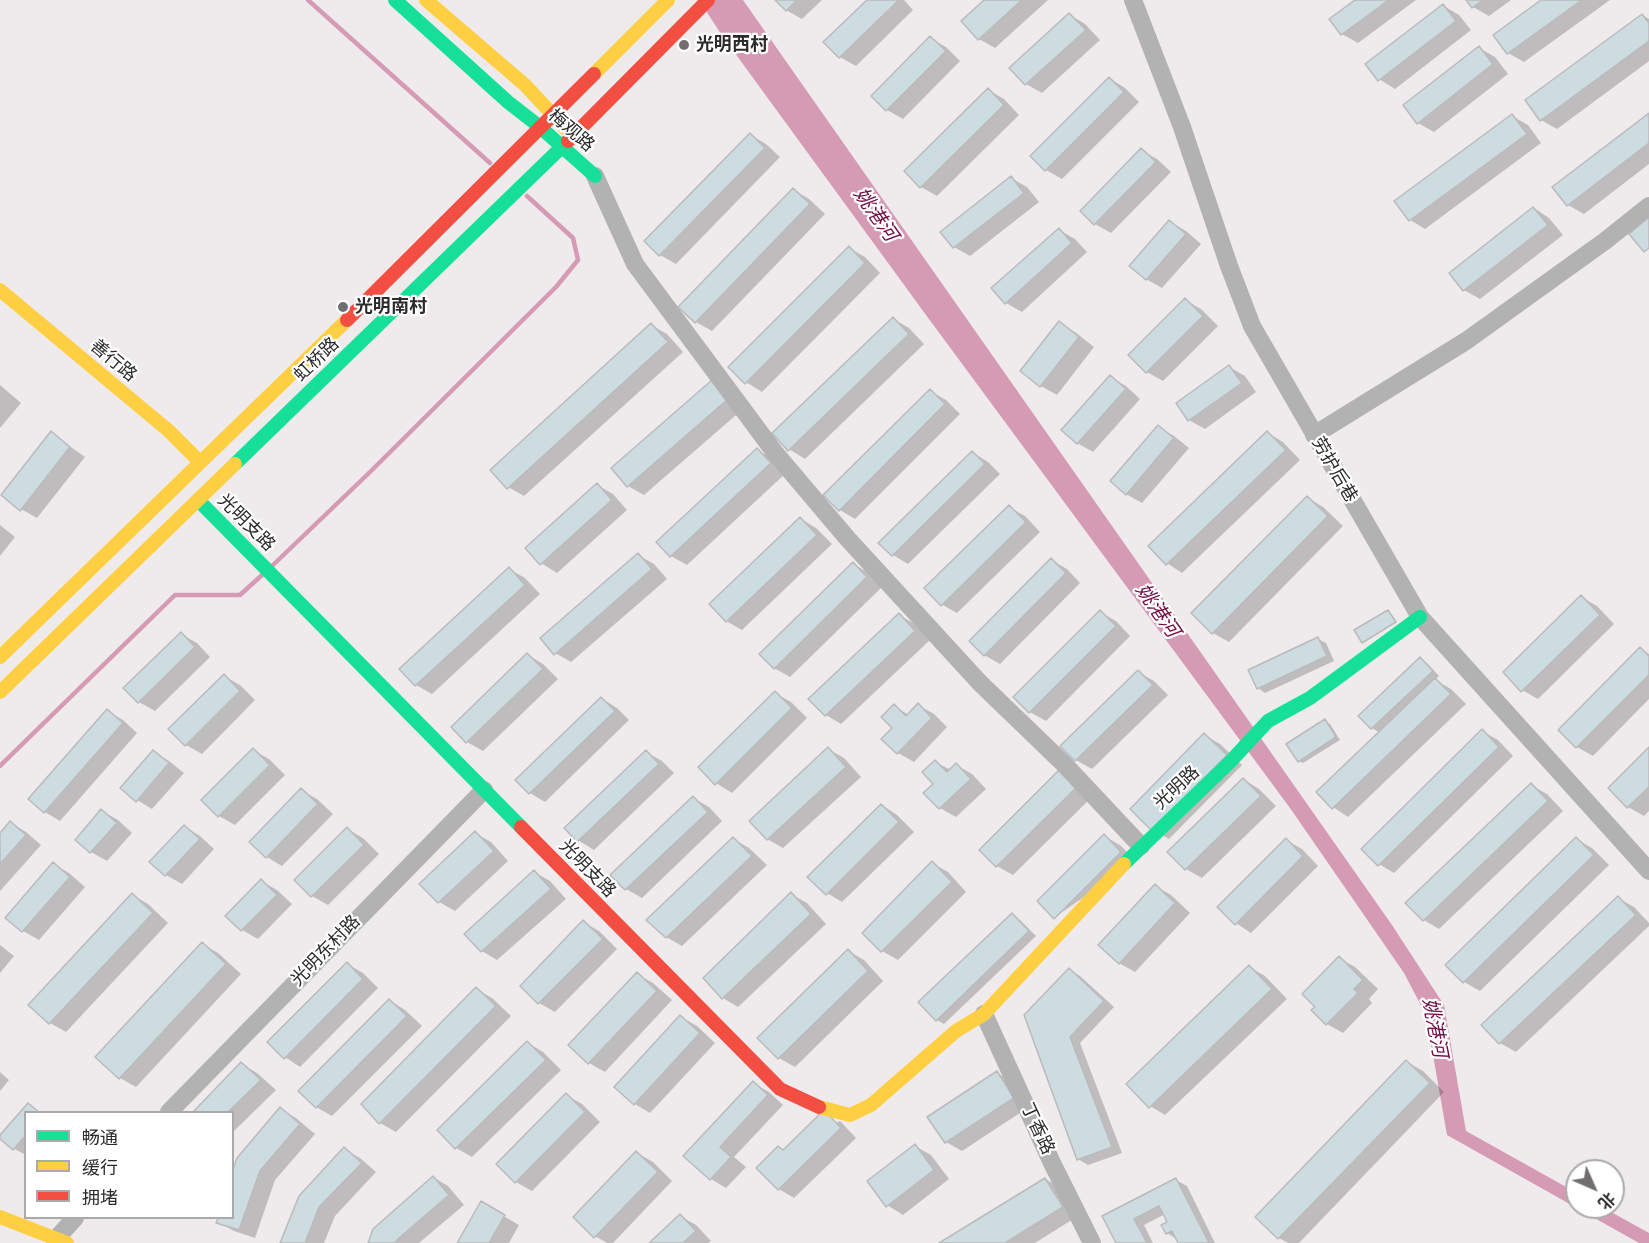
<!DOCTYPE html>
<meta charset="utf-8">
<style>
body{margin:0}
#map{position:relative;width:1649px;height:1243px;overflow:hidden;background:#efebed;font-family:"Space Grotesk","Noto Sans SC",sans-serif}
canvas{display:block}
.legend{position:absolute;left:24px;top:1111px;width:210px;height:108px;box-sizing:border-box;background:#fff;border:2px solid #abaaaa;margin:0;padding:8px 10px;list-style:none;font-size:18px;color:#2c2a2b}
.legend li{display:flex;align-items:center;gap:12px;height:30px}
.legend b{width:30px;border:2px solid #abaaaa}
.north{position:absolute;left:1565px;top:1159px;width:60px;height:60px;box-sizing:border-box;background:#fff;border:2px solid #abaaaa;border-radius:50%;rotate:135deg;font-size:16px;font-weight:700;line-height:24px;text-align:center;color:#2c2a2b}
.north::after{content:'';display:block;margin:auto;width:21px;height:27px;background:#706e6f;clip-path:polygon(50% 0,100% 100%,50% 72%,0 100%)}
</style>
<div id="map">
<canvas width="1649" height="1243"></canvas>
<ul class="legend">
<li><b style="height:8px;background:#16e098"></b>畅通</li>
<li><b style="height:8px;background:#ffcf43"></b>缓行</li>
<li><b style="height:8px;background:#f24e42"></b>拥堵</li>
</ul>
<div class="north">北</div>
</div>
<script>
const g = document.querySelector('canvas').getContext('2d');
g.lineJoin = 'round';
function paint(path, color) { g.fillStyle = color; g.fill(path, 'evenodd'); }
function strokePath(path, color, width, dash) { g.strokeStyle = color; g.lineWidth = width; g.lineCap = dash ? 'butt' : 'round'; g.setLineDash(dash || []); g.stroke(path); }
function write(font, color, halo, rows, align = 'center') {
  g.font = font + ' "Space Grotesk","Noto Sans SC",sans-serif'; g.lineWidth = 4.5; g.setLineDash([]); g.textBaseline = 'middle'; g.strokeStyle = halo; g.fillStyle = color; for (const [text, x, y, turn = 0] of rows) {
    g.save(); g.translate(x, y); g.rotate((+turn || 0) * Math.PI / 180); g.textAlign = isNaN(turn) ? turn : align; if (halo) g.strokeText(text, 0, 0); g.fillText(text, 0, 0); g.restore();
  }
}
const water = new Path2D(`
 M699,0h44l649,925 52,80 22,126 111,62v14h25l47,26v10h-10l-192,-108 -21,-120 -22,-42 -114,-165 -364,-493 -205,-281z`);
const shadow = new Path2D(`
 M777,0h45l-20,19 -16,-9z
 M869,0h35l9,10 -57,56 -16,-9z
 M986,0h62l-53,48 -16,-9z
 M1358,0h58l-58,43 -16,-9 -11,-14z
 M1468,0h43l-22,16 -16,-9z
 M1544,0h66l-86,62 -16,-9z
 M1444,6l15,9 12,15 -76,59 -16,-10z
 M1070,15l15,9 15,16 -58,53 -16,-9 -15,-16z
 M1642,15l7,4v42l-92,68 -16,-9 -14,-19z
 M930,38l16,9 14,14 -57,58 -16,-9 -14,-14z
 M1479,48l16,9 13,17 -74,58 -16,-9z
 M1109,78l16,10 14,14 -77,77 -16,-9 -14,-14z
 M988,90l16,9 15,16 -82,81 -16,-9z
 M1649,115v49l-65,50 -16,-9z
 M1512,116l16,9 13,18 -116,86 -15,-9z
 M751,135l15,9 14,13 -104,107 -16,-9z
 M1141,150l16,9 14,13 -60,61 -16,-9 -13,-13z
 M1011,178l16,9 12,15 -69,54 -16,-9z
 M794,190l15,9 16,15 -113,117 -16,-9 -16,-15z
 M1534,208l15,10 14,17 -83,64 -16,-9 -13,-17z
 M1170,222l16,9 15,13 -39,44 -16,-9z
 M1059,230l16,9 12,13 -65,60 -16,-9z
 M849,248l16,9 15,16 -118,119 -16,-10z
 M1185,300l16,9 17,17 -55,55 -16,-9z
 M893,319l16,9 15,16 -119,115 -16,-10z
 M1059,323l16,9 19,15 -37,48 -16,-9 -19,-16z
 M651,325l16,9 16,18 -159,144 -16,-9z
 M1229,367l16,9 11,16 -51,37 -16,-9z
 M1110,377l16,9 14,13 -47,53 -16,-9z
 M712,382l31,27 -99,86 -16,-9 -15,-17z
 M0,385l21,18 -21,25z
 M930,391l16,9 14,14 -105,105 -15,-9z
 M1158,427l16,9 15,12 -47,55 -16,-9z
 M51,433l34,24 -48,61 -16,-9z
 M1268,433l15,9 17,18 -118,113 -15,-10z
 M757,450l16,9 13,14 -99,92 -16,-9z
 M972,452l16,10 12,12 -92,90 -15,-9z
 M597,485l16,9 14,16 -70,63 -16,-10z
 M1308,498l15,9 20,19 -114,116 -16,-9z
 M1009,507l16,9 15,16 -83,81 -16,-9z
 M801,519l15,9 16,16 -90,86 -16,-9z
 M0,525l15,12 -15,19z
 M638,555l16,9 13,15 -96,83 -16,-9z
 M1051,560l16,9 13,14 -80,81 -16,-9z
 M853,564l16,9 13,14 -92,90 -16,-9z
 M509,569l16,9 15,16 -108,100 -16,-9z
 M1581,597l16,9 17,18 -76,75 -16,-9z
 M1100,612l16,9 14,15 -84,85 -16,-9z
 M899,615l16,9 15,16 -89,84 -15,-9z
 M181,634l16,9 13,14 -55,54 -16,-9z
 M1318,639l8,4 8,18 -69,32 -7,-5z
 M1641,649l8,5v45l-56,57 -16,-9z
 M528,655l15,9 15,15 -75,72 -16,-9z
 M1420,659l7,4 12,13 -4,4 16,9 15,15 -118,113 -15,-10 47,-74 -8,-5z
 M1138,672l16,9 14,14 -76,74 -16,-9z
 M224,676l16,9 15,15 -53,54 -16,-9z
 M775,693l16,9 16,16 -75,75 -16,-10z
 M601,698l16,10 12,12 -84,82 -15,-9z
 M918,705l16,9 13,13 -33,35 -16,-9 -4,-25v-22l15,9z
 M107,711l16,9 14,13 -77,88 -15,-9z
 M1325,721l5,3 10,16 -37,23 -4,-2z
 M1482,731l16,9 15,16 -119,117 -15,-9z
 M1204,735l16,9 22,21 -73,74 -16,-9z
 M828,749l16,9 17,19 -78,71 -16,-9z
 M1649,749v62l-5,5 -16,-9 -18,-19z
 M253,750l16,9 16,16 -50,50 -16,-9 -16,-16z
 M154,752l15,9 15,12 -32,36 -15,-9z
 M646,752l16,9 12,12 -80,77 -16,-10z
 M935,762l16,8 5,-5 16,9 14,15 -30,28 -16,-9 -5,-24z
 M1063,769l32,25 -82,81 -16,-9 -16,-16z
 M1243,779l16,10 17,17 -74,72 -16,-9 -16,-17z
 M1531,785l16,9 16,17 -124,118 -15,-9z
 M301,790l16,9 16,15 -51,52 -15,-9z
 M693,798l16,9 13,14 -80,77 -16,-9 -14,-14z
 M882,805l15,10 17,17 -72,70 -15,-9z
 M102,811l16,9 14,13 -25,28 -16,-9 -14,-12z
 M11,823l15,9 15,13 -41,46v-56z
 M185,827l15,9 14,13 -32,35 -16,-9 -14,-13z
 M347,829l16,9 16,16 -51,51 -16,-9 -16,-16z
 M475,833l16,9 17,19 -53,50 -16,-9z
 M1104,836l16,9 16,16 -81,56z
 M733,839l16,9 18,17 -85,81 -16,-9z
 M1576,839l16,9 17,17 -129,126 -16,-9z
 M1286,840l16,9 16,17 -67,67 -15,-10z
 M932,863l16,9 18,20 -68,68 -16,-9z
 M53,864l16,9 16,14 -46,53 -16,-9 -16,-13z
 M534,872l16,9 16,18 -69,61 -15,-9z
 M261,881l16,9 15,14 -34,35 -16,-9z
 M1155,886l16,9 19,18 -55,59 -16,-9z
 M791,894l16,9 19,21 -88,83 -15,-9z
 M132,895l16,9 20,19 -102,109 -16,-9 -20,-18z
 M1618,898l16,9 15,16v3l-133,126 -16,-9 -17,-18z
 M1012,915l7,4 17,17 -92,88 -7,-4z
 M583,922l16,9 18,18 -62,63 -16,-9 -17,-17z
 M202,944l16,9 23,21 -105,113 -16,-9z
 M0,945l14,11 -14,17z
 M848,951l16,9 19,21 -88,86 -16,-9 -20,-20z
 M1339,958l16,9 23,22 -9,10 3,4 -29,30 -16,-9 -14,-14 4,-3z
 M347,964l16,9 15,15 -78,79 -15,-10z
 M1249,967l16,9 22,23 -122,116 -15,-9z
 M1069,970l11,6 34,31 -34,36 42,110 -34,12 -10,-6 -52,-143z
 M637,974l16,9 19,17 -67,72 -16,-9z
 M476,989l16,9 19,18 -115,116 -16,-9z
 M389,1000l16,10 17,16 -90,90 -16,-9z
 M681,1017l16,9 18,17 -65,70 -15,-9z
 M528,1043l15,9 18,18 -89,87 -16,-9z
 M1407,1062l16,9 21,21 -145,151h-11l-9,-5 -22,-21z
 M242,1064l15,9 19,17 -44,43v-21h-37z
 M0,1072l9,8 -9,11z
 M997,1073l16,9 16,25 -67,44 -16,-9z
 M753,1083l16,9 14,13 -49,52 12,10 -20,21 -15,-9 -26,-24z
 M566,1095l16,9 18,18 -68,69 -16,-9z
 M28,1105l12,7h-14v40l-2,2 -11,-6z
 M280,1109l16,9 19,16 -40,46 -20,58 -21,-7 -16,-9 1,-4h13z
 M840,1121l16,17 -62,60 -15,-9 5,-38z
 M915,1146l16,9 18,24 -46,36 -16,-10z
 M344,1149l16,9 16,14 -41,44 -11,27h-42z
 M637,1153l16,9 19,19 -59,62h-6l-12,-7z
 M433,1177l15,9 16,19 -45,38h-50z
 M1045,1179l16,9 17,28 -43,27h-93z
 M1176,1180l11,6 28,57h-35l-2,-3 -11,-7 2,-10 -4,-9 -21,11 9,18h-36l-13,-26z
 M481,1203l38,22 -10,18h-50z
 M680,1216l16,9 15,16 -3,2h-57z`);
const stream = new Path2D(`
 M308,0l182,163
 M273,565l97,-93 186,-185 22,-27 -5,-22 -46,-42
 M0,766l175,-171h65l22,-20`);
const building = new Path2D(`
 M775,0h22l-11,11z
 M867,0h32l-60,58 -16,-16z
 M984,0h38l-44,40 -17,-19z
 M1355,0h34l-48,35 -12,-16z
 M1466,0h17l-11,8z
 M1541,0h41l-75,54 -14,-19z
 M1443,4l13,17 -78,60 -13,-17z
 M1069,13l17,17 -61,55 -16,-17z
 M1642,14l7,9v18l-109,80 -15,-21z
 M930,36l16,15 -60,60 -15,-15z
 M1479,46l14,18 -76,60 -14,-19z
 M1109,77l15,15 -79,79 -15,-15z
 M988,88l16,17 -84,83 -16,-17z
 M1649,113v30l-82,63 -15,-19z
 M1512,114l15,20 -118,87 -15,-20z
 M750,133l15,15 -106,108 -15,-15z
 M1141,148l15,14 -62,63 -14,-14z
 M1011,176l13,17 -71,55 -13,-16z
 M793,188l17,16 -115,119 -17,-16z
 M1533,207l15,18 -85,66 -14,-18z
 M1649,217v31l-5,4 -15,-18z
 M1169,220l17,14 -40,46 -17,-14z
 M1059,228l13,15 -67,61 -14,-16z
 M849,246l16,17 -120,121 -17,-17z
 M1185,298l18,18 -57,57 -18,-18z
 M893,317l16,17 -121,117 -16,-18z
 M1059,321l20,16 -39,50 -20,-16z
 M651,323l17,19 -161,147 -17,-19z
 M1229,365l13,18 -54,38 -12,-18z
 M1110,375l16,14 -49,55 -16,-14z
 M712,380l16,19 -101,88 -16,-19z
 M930,389l15,15 -106,107 -16,-16z
 M1158,425l16,13 -48,57 -16,-14z
 M51,431l19,16 -50,64 -19,-16z
 M1267,431l19,19 -120,115 -18,-19z
 M757,448l14,15 -101,94 -14,-15z
 M972,451l13,13 -93,92 -14,-13z
 M597,483l15,17 -72,65 -15,-17z
 M1307,496l21,20 -116,118 -21,-21z
 M1009,505l17,17 -85,84 -17,-18z
 M800,517l17,18 -91,87 -17,-18z
 M638,553l14,16 -98,86 -14,-17z
 M1051,558l15,15 -82,83 -15,-15z
 M853,562l14,15 -93,92 -15,-15z
 M509,567l16,18 -110,101 -16,-17z
 M1581,595l19,20 -79,77 -18,-20z
 M1100,610l16,16 -87,87 -16,-16z
 M1388,610l8,12 -34,21 -8,-13z
 M899,613l16,18 -90,85 -17,-17z
 M181,632l14,15 -57,56 -15,-15z
 M1318,637l9,19 -70,33 -9,-19z
 M1640,647l9,9v19l-73,73 -18,-18z
 M527,653l16,16 -77,74 -15,-16z
 M1420,657l13,14 -62,58 -13,-13z
 M1138,670l15,15 -78,76 -15,-15z
 M224,674l16,17 -55,55 -17,-17z
 M1435,678l16,16 -119,115 -16,-17z
 M775,691l17,17 -77,77 -17,-18z
 M601,697l14,14 -86,83 -14,-14z
 M918,703l14,15 -35,36 -16,-15 11,-11 -11,-11 13,-13 12,12z
 M107,709l16,14 -79,90 -16,-14z
 M1325,719l11,18 -38,25 -12,-18z
 M1482,729l17,18 -121,119 -17,-17z
 M1204,733l23,22 -75,76 -22,-22z
 M828,747l18,20 -79,73 -18,-19z
 M1649,747v40l-22,21 -19,-20z
 M253,748l17,17 -52,52 -17,-17z
 M153,750l16,13 -33,39 -16,-14z
 M646,750l13,14 -82,78 -13,-14z
 M935,760l12,12 9,-9 15,16 -32,30 -16,-16 10,-9 -11,-12z
 M1062,767l18,17 -84,83 -17,-17z
 M1243,778l18,18 -76,74 -18,-18z
 M1531,783l17,18 -125,120 -18,-18z
 M301,788l17,16 -52,54 -17,-16z
 M693,796l15,16 -83,78 -15,-15z
 M881,804l18,18 -73,73 -19,-18z
 M101,809l16,14 -27,30 -15,-13z
 M10,821l16,14 -26,29v-31z
 M184,825l16,14 -35,37 -16,-14z
 M347,827l17,18 -53,52 -17,-17z
 M475,831l19,20 -56,52 -19,-19z
 M1104,834l17,18 -67,67 -17,-18z
 M733,837l19,19 -86,82 -20,-18z
 M1576,837l18,18 -131,128 -18,-18z
 M1286,838l17,18 -68,69 -18,-18z
 M932,861l20,21 -71,70 -19,-19z
 M53,862l17,15 -48,55 -17,-14z
 M534,870l17,19 -70,63 -17,-18z
 M261,879l16,16 -36,36 -16,-15z
 M1155,884l20,19 -56,61 -21,-19z
 M791,892l20,22 -89,85 -19,-21z
 M132,893l21,20 -104,111 -21,-19z
 M1618,896l18,19 -137,129 -18,-19z
 M1012,913l17,18 -93,90 -18,-19z
 M583,920l20,19 -65,65 -18,-18z
 M202,942l24,22 -107,115 -24,-22z
 M848,949l20,22 -90,88 -21,-21z
 M1339,956l24,24 -9,9 4,4 -32,32 -15,-15 4,-3 -13,-13z
 M347,962l16,17 -79,80 -17,-17z
 M1249,965l23,24 -123,119 -23,-24z
 M1069,968l35,33 -34,36 42,110 -35,13 -53,-145z
 M637,972l20,19 -69,73 -20,-19z
 M476,987l20,19 -117,118 -18,-20z
 M389,999l18,17 -91,92 -18,-17z
 M680,1015l20,18 -66,72 -20,-18z
 M527,1041l19,19 -91,89 -18,-19z
 M1406,1060l24,23 -152,156 -23,-22z
 M241,1062l20,18 -33,32h-35z
 M997,1071l17,27 -69,45 -18,-26z
 M753,1081l15,14 -48,52 11,10 -21,23 -27,-24z
 M566,1093l19,19 -70,71 -19,-19z
 M28,1103l11,9h-13v23l-13,15 -13,-11v-4z
 M280,1107l20,17 -40,47 -21,59 -23,-7 2,-5h14v-46l5,-14z
 M824,1110l17,18 -63,62 -22,-22 22,-22 5,4z
 M915,1144l19,26 -48,37 -19,-26z
 M344,1147l18,16 -43,44 -14,36h-25l19,-47z
 M636,1151l22,21 -64,66 -21,-21z
 M433,1176l16,19 -51,44 -3,4h-27l5,-14z
 M1045,1178l18,29 -58,36h-66z
 M1176,1178l33,65h-31l-6,-12 -6,3 -5,-9 6,-3 -8,-16 -25,13 13,24h-31l-14,-27z
 M481,1201l24,14 -16,28h-32z
 M680,1214l16,17 -13,12h-34z`);
const street = new Path2D(`
 M1133,0l49,127 47,139 23,60 168,291 229,254
 M595,176l40,88 141,190 71,84 133,145 84,81 77,82
 M1314,435l152,-94 139,-100 44,-35
 M984,1014l68,149 40,80
 M169,1112l315,-322
 M55,1240l20,-22`);
const fast = new Path2D(`
 M395,0l113,102 32,25 55,49
 M235,464l333,-323
 M198,500l323,327
 M1124,864l106,-102 38,-41 42,-23 110,-81`);
const slow = new Path2D(`
 M426,0l99,85 42,45
 M594,74l74,-74
 M0,290l169,141 31,31
 M0,657l347,-337
 M0,692l235,-228
 M819,1107l31,8 21,-10 85,-74 28,-17 140,-150
 M0,1217l67,26`);
const jam = new Path2D(`
 M568,141l140,-141
 M347,320l247,-246
 M521,827l259,262 39,18`);
const markers = [
 [684,45,6,"#706e6f"],
 [343,307,6,"#706e6f"]
];
const poiNames = [
 ["光明西村",696,45],
 ["光明南村",355,307]
];
const streetNames = [
 ["梅观路",571,131,41],
 ["虹桥路",317,360,-44],
 ["善行路",113,361,40],
 ["劳护后巷",1334,470,60],
 ["光明支路",246,523,45],
 ["光明路",1177,788,-43],
 ["光明支路",587,869,46],
 ["光明东村路",326,951,-46],
 ["丁香路",1037,1129,65]
];
const waterNames = [
 ["姚港河",875,215,55],
 ["姚港河",1157,611,55],
 ["姚港河",1434,1028,79]
];
paint(water, '#d59ab4');
paint(shadow, '#0003');
strokePath(stream, '#d59ab4', 4.5);
paint(building, '#ccdce1');
strokePath(building, '#bbbabb', 1.5);
strokePath(street, '#b3b2b2', 18);
strokePath(fast, '#16e098', 14);
strokePath(slow, '#ffcf43', 14);
strokePath(jam, '#f24e42', 14);
for (const [x, y, r, color] of markers) { const dot = new Path2D(); dot.arc(x, y, r, 0, 2 * Math.PI); g.fillStyle = color; g.fill(dot); strokePath(dot, '#fff', 2); }
write('bold 18px', '#2c2a2b', '#fff', poiNames, 'left');
write('18px', '#2c2a2b', '#fff', streetNames);
write('italic 20px', '#730d46', '#fff', waterNames);
</script>
